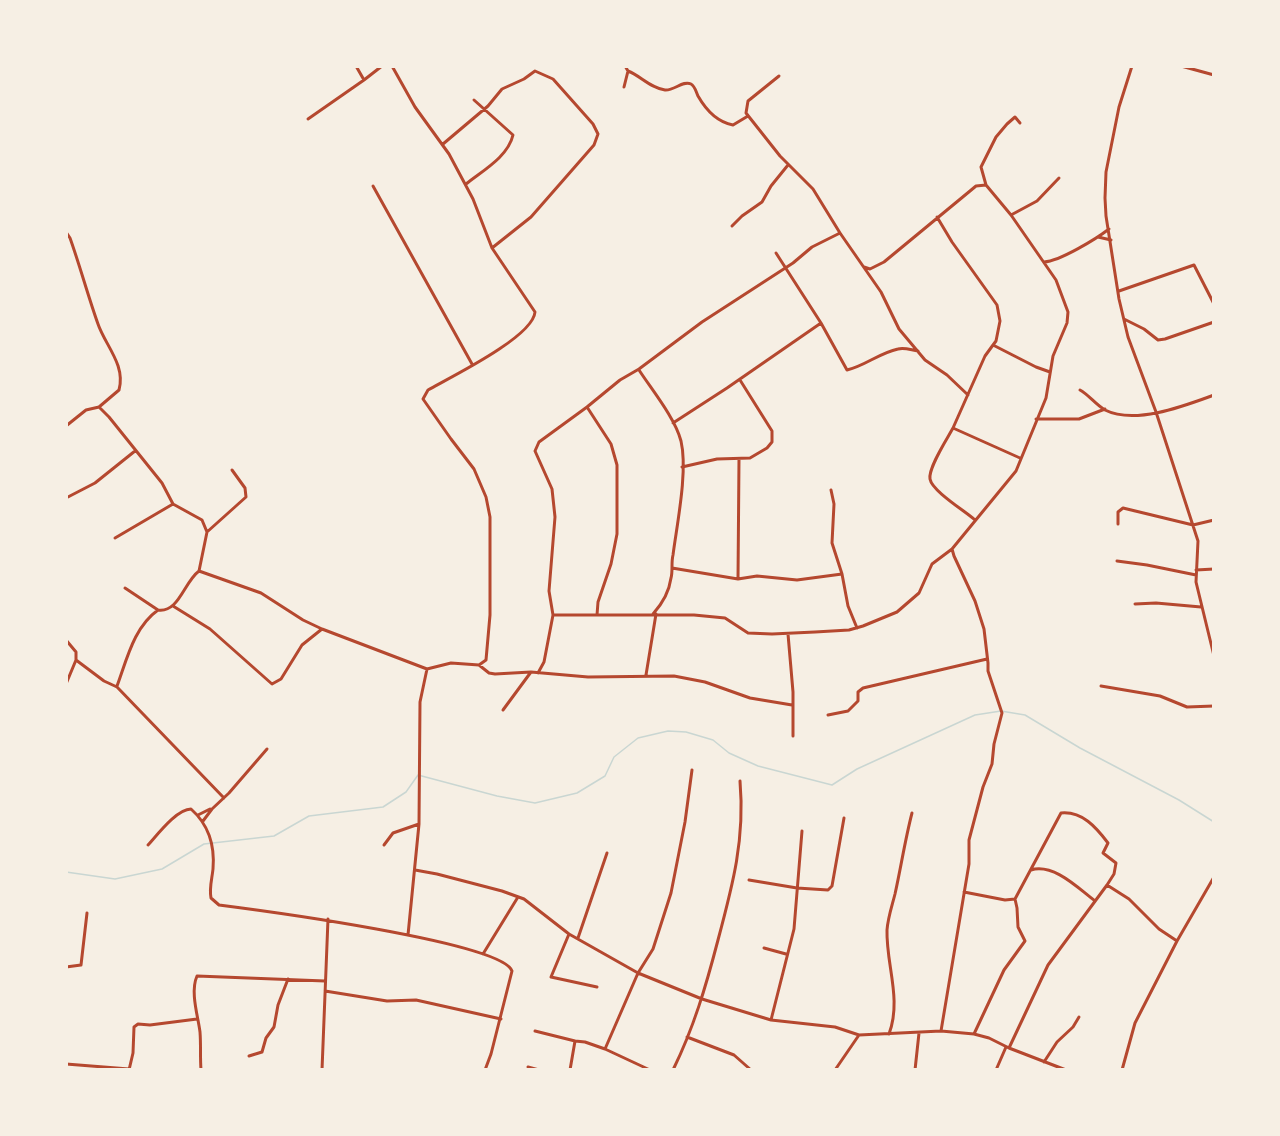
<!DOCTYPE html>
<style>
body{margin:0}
#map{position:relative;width:1280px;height:1136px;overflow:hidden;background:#f6efe4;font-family:"Fira Sans",sans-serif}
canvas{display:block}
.frame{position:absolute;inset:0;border:68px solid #f6efe4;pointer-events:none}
</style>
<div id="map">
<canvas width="1280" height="1136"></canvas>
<div class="frame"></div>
</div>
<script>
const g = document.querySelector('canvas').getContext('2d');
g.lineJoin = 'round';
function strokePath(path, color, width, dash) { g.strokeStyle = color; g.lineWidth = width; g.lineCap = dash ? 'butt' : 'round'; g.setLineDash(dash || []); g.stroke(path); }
const stream = new Path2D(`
 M66,872l49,7 47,-10 42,-25 70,-8 35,-20 74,-9 23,-15 12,-17 79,21 38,7 42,-10 28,-17 9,-19 24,-19 30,-7 18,1 27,8 16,13 29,13 74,19 25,-16 118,-54 26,-4 24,4 55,33 99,52 35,22`);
const minor = new Path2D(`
 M356,66l8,14 18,-14
 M1132,66l-13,41 -13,65 -1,26 1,18 13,83 9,38 28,75 42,129 -2,41 18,74
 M1181,66l33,9
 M628,71c13,5 22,17 37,19 9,1 18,-10 26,-6 4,2 5,8 7,12 8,14 19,26 35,29l15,-9
 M779,76l-31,25 -2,12 34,43 33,33 27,44 41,59 18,37 26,31 22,15 21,20
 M624,87l4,-16 -3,-5
 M308,119l56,-39
 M443,144l45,-38 14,-17 22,-10 11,-8 18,8 40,45 5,10 -4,11 -63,72 -39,31
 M466,184c16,-13 42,-27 47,-49l-39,-35
 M373,186l99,178
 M1011,215l26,-14 22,-23
 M937,217l15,25 45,63 3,16 -4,20 -3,4
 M732,226l10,-10 20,-14 9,-16 17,-21
 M66,232l4,6c10,28 18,58 28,86 7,21 28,41 21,66l-20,17
 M1098,237l13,3
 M1044,262c16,-1 52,-23 65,-33
 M864,267l6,2 14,-7 86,-71 6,-5 10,-1
 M1119,291l75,-26 20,39
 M1124,319l20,10 14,11 7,-1 49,-17
 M821,323l26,47c18,-4 32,-17 51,-21 6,-2 13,1 20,2
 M639,370c13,20 36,48 42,71 7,30 -4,83 -8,114 -2,8 0,16 -2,23 -2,15 -9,26 -18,36
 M1080,390c9,5 15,14 25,20 30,15 79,-4 109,-15
 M587,407l24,37 6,21v69l-6,30 -13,38 -1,13
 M1036,419h43l26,-10
 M673,423l54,-35 94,-65 -45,-70
 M66,426l20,-16 13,-3 10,10 53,66 11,21 29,16 5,12 -8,39 62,22 42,27 19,9 105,40 24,-6 28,2 7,-5 4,-45v-98l-4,-20 -12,-28 -23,-30 -28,-40 5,-9c23,-13 105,-53 107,-78l-43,-64 -19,-49 -24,-45 -34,-47 -23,-41
 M953,428c-6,11 -25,40 -23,51 2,12 35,32 45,41
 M1020,458l-67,-30 32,-72 8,-11 43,22 14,5
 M682,467l35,-8 33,-1 17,-10 5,-6v-11l-32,-51
 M831,490l3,14 -2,39 10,31 6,32 9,22
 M66,498l29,-15 40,-32
 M1118,524v-12l5,-4 70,17 21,-5
 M207,532l39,-35 -1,-9 -13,-18
 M115,538l58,-34
 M1117,561l30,4 49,10
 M672,568l66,11 19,-3 40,4 45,-6
 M1196,570l18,-1
 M738,579l1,-120
 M125,588l33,22c21,3 26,-28 41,-39
 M1135,604l21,-1 45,4
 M173,606l37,23 62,55 9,-5 21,-34 20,-16
 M553,615h141l31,3 23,15 24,1 43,-2 34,-2 14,-4 34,-14 22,-19 13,-29 20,-15 64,-78 30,-73 7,-42 14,-33 1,-11 -12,-32 -45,-65 -25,-30 -5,-18 15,-30 11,-13 8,-7 5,6
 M788,634l5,58v44
 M66,640l10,12v8l28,21 13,6 107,111
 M479,665l10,8 6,1 36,-2 57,5 86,-1 31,6 45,16 42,7
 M538,673l6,-11 9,-47 -4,-24 6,-74 -3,-28 -17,-38 4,-9 48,-35 33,-27 19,-11 63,-47 91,-59 19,-16 28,-14
 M646,675l10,-61
 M66,684l10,-24
 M117,686c10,-27 17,-59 41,-76
 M1101,686l59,10 27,11 27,-1
 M503,710l28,-38
 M828,715l20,-4 10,-10v-9l5,-4 124,-29
 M692,770l-7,52 -14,71 -18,56 -15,24 64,26 69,21 64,7 24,8 82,-4 33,3 15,4 20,10 57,22
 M198,815l12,-6
 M203,821l9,-12 17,-16 38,-44
 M148,845c10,-11 29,-36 43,-36 18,16 24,36 22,60 -1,10 -4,19 -2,29l8,7c39,5 283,37 293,66l-21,83 -6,16
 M384,845l9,-12 26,-9
 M415,870l22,4 65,17 22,8 45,35 69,39 -33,76 -20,-7 -10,-1 -5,29
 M1031,870c23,-7 48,19 64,31
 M749,880l48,8 31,2 4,-4 12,-68
 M1107,885l22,14 30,30 18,12
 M964,892l41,8 10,-1 46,-86c21,-2 35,14 47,30l-5,10 13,10 -2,11 -7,11 -59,80 -39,83
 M569,934l-18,43 46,10
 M408,935l11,-111 1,-122 7,-33
 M578,938l29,-85
 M764,948l22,6
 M483,954l35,-57
 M66,967l15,-2 6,-52
 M325,991l62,10 29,-1 85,19
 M771,1020l23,-91 8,-98
 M535,1031l40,10
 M941,1031l28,-167v-24l14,-53 9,-23 2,-20 8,-31 -14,-42v-8l-4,-34 -9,-28 -21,-45 -2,-7
 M889,1034c13,-35 -3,-69 -2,-104 1,-13 5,-24 8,-36 6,-27 10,-54 17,-81
 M974,1034l30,-64 21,-29 -7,-14 -1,-19 -2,-9
 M687,1037l47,18 17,15
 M605,1049l45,21
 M249,1056l13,-4 4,-14 8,-11 4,-22 10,-26
 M1044,1062l13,-20 16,-15 6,-10
 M66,1064l63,5
 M528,1067l11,3
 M129,1070l4,-17 1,-26 4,-3 12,1 47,-6
 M201,1070c-1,-13 0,-25 -1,-38 -2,-16 -10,-40 -3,-56l128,5
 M322,1070l6,-151
 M673,1070c21,-43 33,-84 45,-130 15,-56 27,-101 22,-159
 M835,1070l24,-35
 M915,1070l4,-37
 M996,1070l10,-23
 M1122,1070l13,-47 42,-82 37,-64`);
strokePath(stream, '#c9d6d2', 1.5);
strokePath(minor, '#b5482f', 3);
</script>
